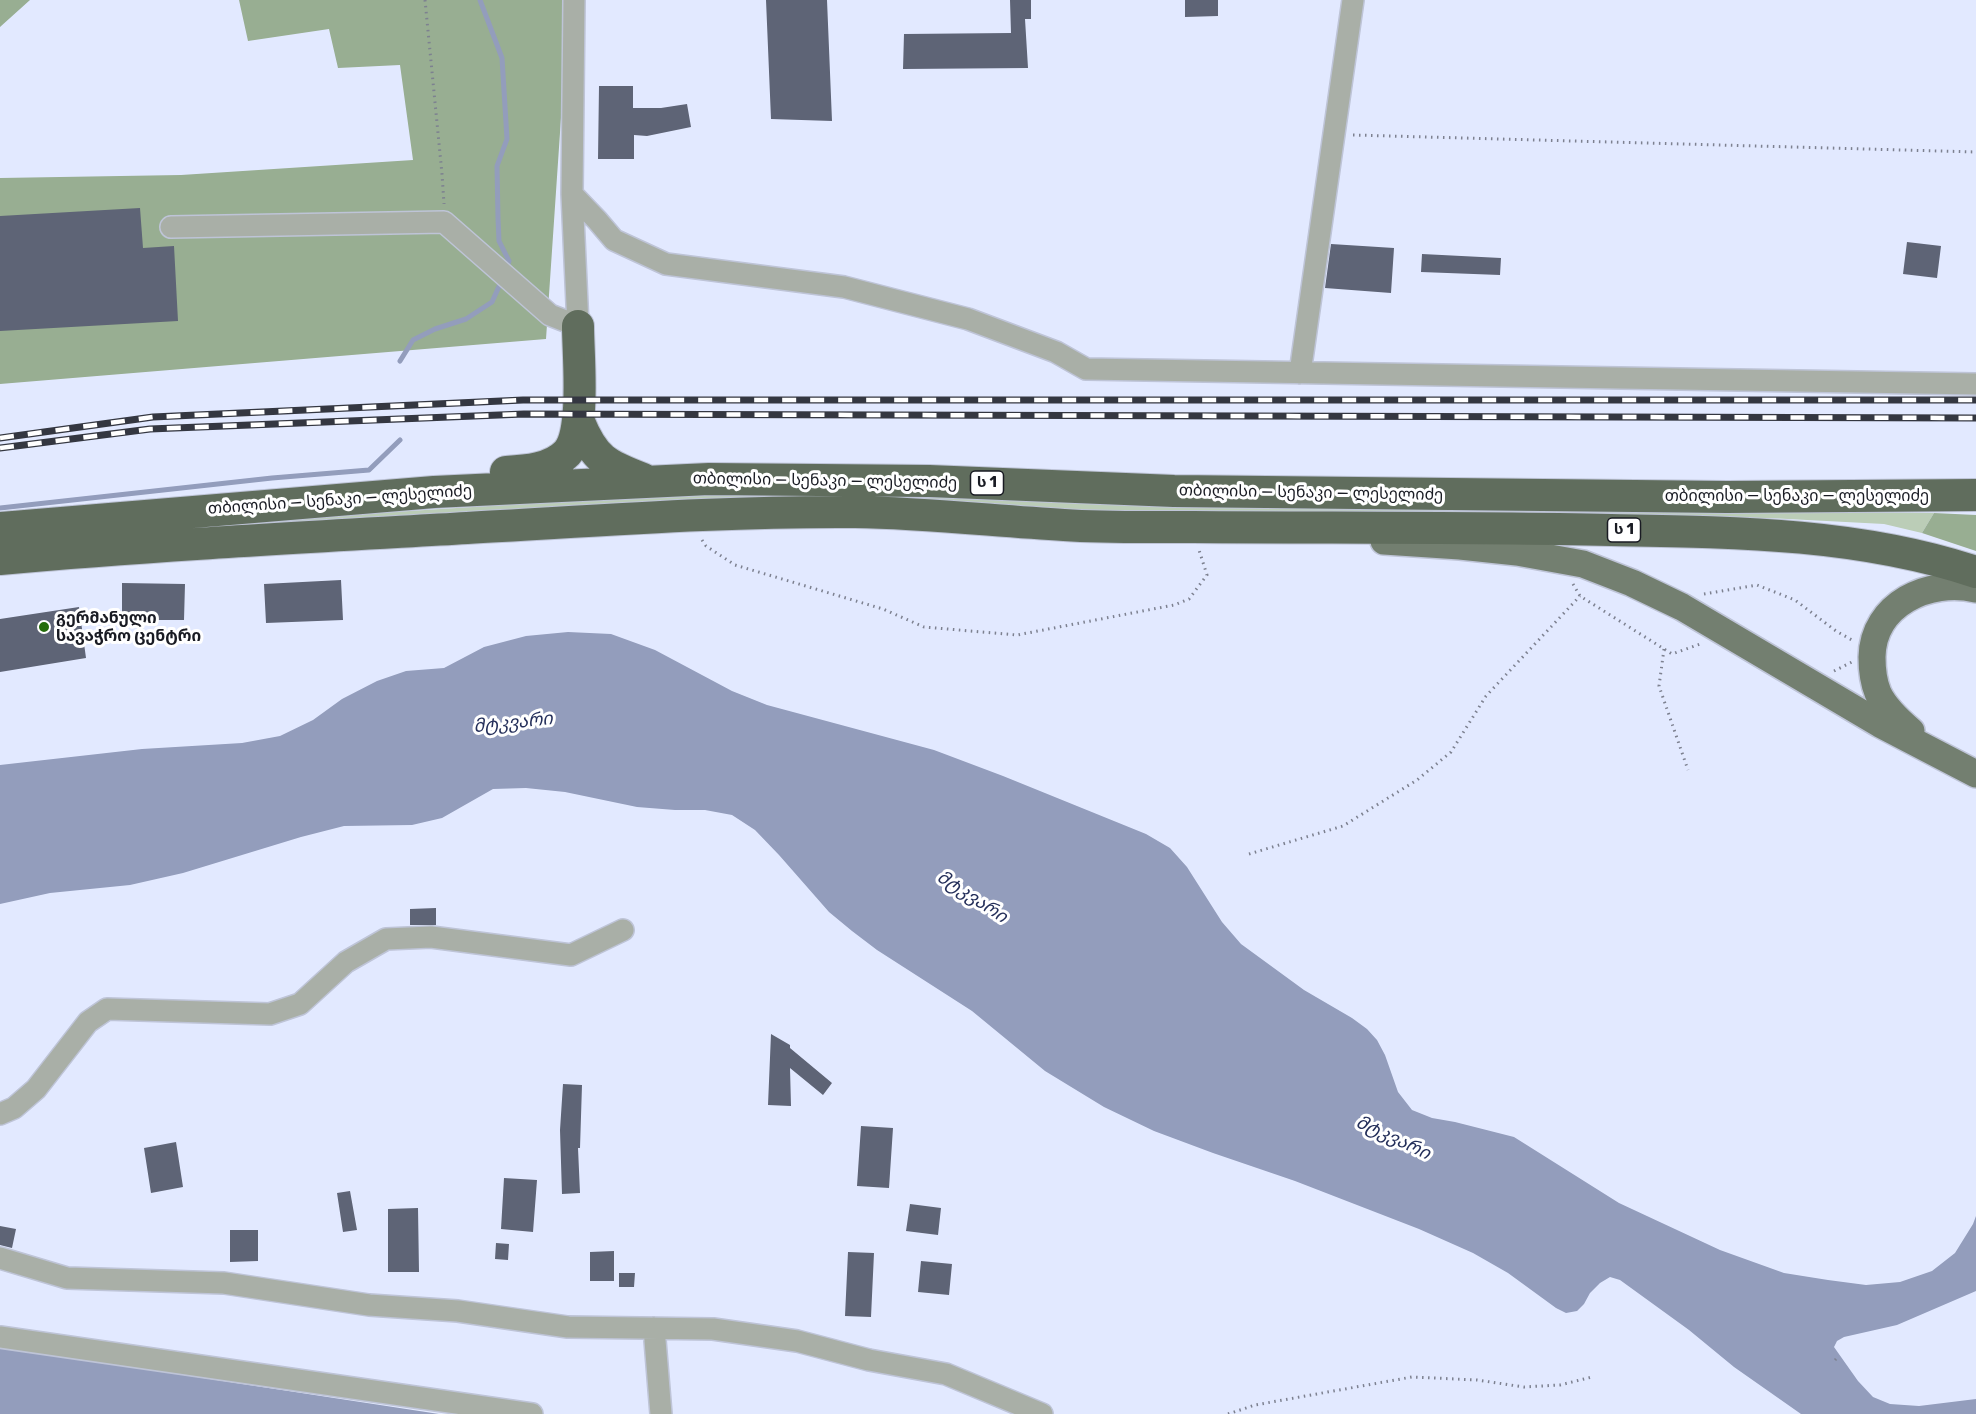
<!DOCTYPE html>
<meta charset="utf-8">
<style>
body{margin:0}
canvas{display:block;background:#e2e9ff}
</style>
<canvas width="1976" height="1414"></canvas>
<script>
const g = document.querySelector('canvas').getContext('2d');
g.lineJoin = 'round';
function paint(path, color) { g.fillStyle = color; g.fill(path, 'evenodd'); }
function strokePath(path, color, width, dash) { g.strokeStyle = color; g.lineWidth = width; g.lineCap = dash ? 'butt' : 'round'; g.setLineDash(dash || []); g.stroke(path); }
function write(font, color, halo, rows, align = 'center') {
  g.font = font + ' Rubik,"Noto Sans Georgian",sans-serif'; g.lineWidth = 6; g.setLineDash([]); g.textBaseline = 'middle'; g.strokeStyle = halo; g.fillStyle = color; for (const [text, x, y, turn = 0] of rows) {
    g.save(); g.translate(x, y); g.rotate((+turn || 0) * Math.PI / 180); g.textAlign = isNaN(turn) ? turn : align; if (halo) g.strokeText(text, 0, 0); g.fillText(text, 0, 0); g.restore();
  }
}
const green = new Path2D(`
 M678,494h291l224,12 741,7 -12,20 -38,-9 -115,-6 -1426,9 -313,8z`);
const forest = new Path2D(`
 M0,0h30l-30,27z
 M239,0h330l-23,339 -546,45v-206l181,-3 232,-15 -13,-95 -62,3 -9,-39 -81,12z
 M1934,513l42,2v36l-54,-18z`);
const water = new Path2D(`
 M568,632l43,2 44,16 77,41 35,14 167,45 69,26 143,58 24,14 17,19 35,55 19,22 63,46 48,28 15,11 10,11 8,15 13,37 14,18 20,8 23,4 59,15 105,66 101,47 64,23 44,7 38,5 34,-3 32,-11 23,-18 18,-29 3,-8v75l-79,34 -53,12 -7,4 -3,6 24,34 15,16 17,7 29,2 57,-7v15h-175l-67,-47 -45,-37 -69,-50 -10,-3 -10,6 -10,10 -6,11 -7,7 -11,2 -10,-5 -48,-35 -35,-20 -54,-24 -124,-48 -82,-28 -59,-22 -50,-24 -59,-36 -73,-60 -95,-61 -25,-19 -23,-19 -50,-57 -24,-25 -23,-15 -27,-5h-30l-38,-3 -72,-15 -39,-4 -33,1 -51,29 -30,7 -68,1 -43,11 -118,36 -53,12 -80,8 -50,11v-139l142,-16 100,-6 38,-7 33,-16 29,-21 35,-18 29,-10 38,-3 40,-21 42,-11z
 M0,1347l439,67h-439z`);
const stream = new Path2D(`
 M480,0l22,58 5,81 -10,27 1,52 1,23 10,20 -2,6
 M400,361l13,-21 22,-11 31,-10 26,-17 9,-20
 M0,508l272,-30 97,-8 31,-30`);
const building = new Path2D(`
 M766,0h61l5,121 -61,-2z
 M1010,0h21v19h-6l3,49 -125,1 1,-35 107,-1z
 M1185,0h33v16l-33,1z
 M599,86h34v22h28l26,-4 4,23 -44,9 -13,-1v24h-36z
 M140,208l3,40 31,-2 4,75 -178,10v-115z
 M1907,242l34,4 -4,32 -34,-4z
 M1331,244l63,4 -3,45 -66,-5z
 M1422,254l79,4 -1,17 -79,-3z
 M341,580l2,40 -77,3 -2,-39z
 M122,583l63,1 -1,36h-62z
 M79,607l7,51 -86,14v-53z
 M436,908v17h-26v-16z
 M771,1034l19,11v3l42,35 -9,12 -33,-27 1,38 -23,-1z
 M563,1084l19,1 -2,63h-2l2,45 -18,1 -2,-64z
 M861,1126l32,2 -4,60 -32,-2z
 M176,1142l7,45 -32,6 -7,-45z
 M504,1178l33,2 -4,52 -32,-3z
 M350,1191l7,39 -14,2 -6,-39z
 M910,1204l31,4 -3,27 -32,-4z
 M418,1208l1,64h-31v-63z
 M0,1226l16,3 -4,19 -12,-3z
 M230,1230h28v31l-28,1z
 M496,1243l13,1 -1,16 -13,-1z
 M614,1251v30h-24v-29z
 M848,1252l26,1 -3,64 -26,-1z
 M921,1261l31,3 -3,31 -31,-3z
 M619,1273h16l-1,14h-15z`);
const path = new Path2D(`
 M425,0l17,174 2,30
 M1353,135l623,17
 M702,540l4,6 29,19 148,44 41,18 93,8 157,-30 15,-6 18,-24 -8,-25
 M1573,584l7,12 92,58 28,-10
 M1704,594l53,-9 38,15 41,31 16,9
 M1664,649l-5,37 29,84
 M1834,671l18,-9
 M1249,854l94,-28 74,-46 34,-28 35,-56 94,-100
 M1835,1360l4,-4
 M1228,1414l27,-9 157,-28 65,3 47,7 36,-2 32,-8`);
const minor = new Path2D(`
 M572,194l25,26 17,20 52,24 178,23 124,32 88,33 30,17 890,15
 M171,227l273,-5 106,93 28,11 -6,-132 2,-194
 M1300,373l53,-373
 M0,1114l14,-6 22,-19 52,-67 19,-13 163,5 30,-10 46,-42 40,-23 45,-2 140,18 52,-25
 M0,1258l67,20 157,5 145,22 89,6 110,16 145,2 84,12 72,19 77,14 96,40
 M654,1328l7,86
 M0,1337l532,77`);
const major = new Path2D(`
 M1384,541l76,5 57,6 66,12 49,19 50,24 198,117 96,50
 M1911,731c-13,-11 -26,-23 -33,-38 -5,-12 -6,-24 -6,-36 1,-53 57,-79 104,-68`);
const highway = new Path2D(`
 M579,422c15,37 27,43 64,57
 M506,472c20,-1 46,-3 61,-19 19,-21 11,-98 11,-127
 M0,528l434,-36 275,-13 220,2 245,10 553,6 249,-2
 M0,559c155,-14 311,-22 467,-31 129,-7 259,-17 388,-16 70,1 139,9 209,13 43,3 86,2 129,2 140,1 279,0 418,3 123,2 248,3 365,42`);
const rail = new Path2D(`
 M0,438l153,-21 370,-17h1453
 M0,448l150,-19 374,-15 1452,4`);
const markers = [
 [44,627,6,"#246c0a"]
];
const shields = [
 [987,483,33],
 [1624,530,33]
];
const shieldNames = [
 ["ს 1",987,483],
 ["ს 1",1624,530]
];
const streetNames = [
 ["თბილისი — სენაკი — ლესელიძე",825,481,1],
 ["თბილისი — სენაკი — ლესელიძე",1311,493,1],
 ["თბილისი — სენაკი — ლესელიძე",1797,496],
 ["თბილისი — სენაკი — ლესელიძე",340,500,-4]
];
const poiNames = [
 ["გერმანული",56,618],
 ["სავაჭრო ცენტრი",56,636]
];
const waterNames = [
 ["მტკვარი",513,723,-6],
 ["მტკვარი",972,897,33],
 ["მტკვარი",1393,1138,25]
];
paint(green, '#bbcdb7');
paint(forest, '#98ae92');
paint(water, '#939dbc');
strokePath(stream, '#939dbc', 5);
paint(building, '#5e6476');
strokePath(minor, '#bec4d7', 24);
strokePath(major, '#bec4d7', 30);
strokePath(highway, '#bec4d7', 34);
strokePath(path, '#7d8190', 3, [1.5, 4.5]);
strokePath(minor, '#a9afa7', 21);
strokePath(major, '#737f70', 27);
strokePath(highway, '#606d5d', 32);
strokePath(rail, '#343741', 7);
strokePath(rail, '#fff', 4.5, [14]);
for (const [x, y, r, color] of markers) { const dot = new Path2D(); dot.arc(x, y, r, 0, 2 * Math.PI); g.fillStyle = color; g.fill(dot); strokePath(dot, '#fff', 2); }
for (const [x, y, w] of shields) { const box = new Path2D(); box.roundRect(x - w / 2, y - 12, w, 24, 4.5); g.fillStyle = '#fff'; g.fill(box); strokePath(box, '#191b23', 1.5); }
write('bold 15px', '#191b23', null, shieldNames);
write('16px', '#191b23', '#fff', streetNames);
write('bold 16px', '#191b23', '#fff', poiNames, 'left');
write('italic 18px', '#242f5a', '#fff', waterNames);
</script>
